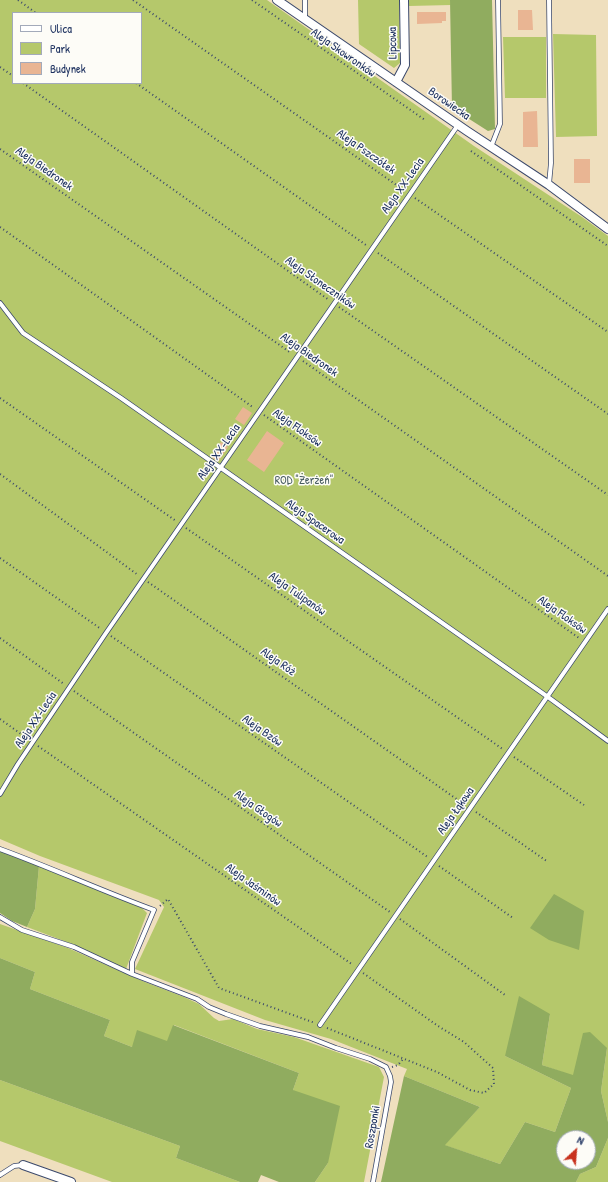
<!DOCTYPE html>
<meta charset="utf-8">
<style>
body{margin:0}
#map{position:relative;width:608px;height:1182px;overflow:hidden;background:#efdfbe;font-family:"Patrick Hand",sans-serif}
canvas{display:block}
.legend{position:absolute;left:12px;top:12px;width:130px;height:72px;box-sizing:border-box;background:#fdfcf7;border:1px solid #a3aaba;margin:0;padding:5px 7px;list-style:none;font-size:12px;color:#1b2f5e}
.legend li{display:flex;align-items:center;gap:8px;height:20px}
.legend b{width:20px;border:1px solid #a3aaba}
.north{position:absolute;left:556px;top:1130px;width:40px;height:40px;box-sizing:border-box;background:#fdfcf7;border:1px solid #a3aaba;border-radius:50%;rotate:26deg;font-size:11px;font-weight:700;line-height:16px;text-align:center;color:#1b2f5e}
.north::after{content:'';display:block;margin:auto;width:14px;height:18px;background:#c8321e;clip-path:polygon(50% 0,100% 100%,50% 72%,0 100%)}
</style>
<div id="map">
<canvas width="608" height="1182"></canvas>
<ul class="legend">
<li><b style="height:5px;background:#fff"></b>Ulica</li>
<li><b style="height:11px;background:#b5c86b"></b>Park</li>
<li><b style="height:11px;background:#e9b593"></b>Budynek</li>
</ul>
<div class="north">N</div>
</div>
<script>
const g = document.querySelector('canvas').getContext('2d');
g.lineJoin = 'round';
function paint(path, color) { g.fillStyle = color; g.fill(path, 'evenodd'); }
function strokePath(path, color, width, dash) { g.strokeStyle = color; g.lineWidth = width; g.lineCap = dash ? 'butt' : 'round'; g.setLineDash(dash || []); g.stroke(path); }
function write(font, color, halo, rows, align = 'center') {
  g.font = font + ' "Patrick Hand",sans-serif'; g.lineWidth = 3; g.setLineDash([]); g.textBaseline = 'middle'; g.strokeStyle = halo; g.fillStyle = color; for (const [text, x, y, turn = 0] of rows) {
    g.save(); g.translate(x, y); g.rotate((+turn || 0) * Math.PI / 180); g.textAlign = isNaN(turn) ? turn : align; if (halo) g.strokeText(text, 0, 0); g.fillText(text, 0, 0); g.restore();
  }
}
const green = new Path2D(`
 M0,0h267l207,146 108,71 26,19v886l-7,-31 6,-43 -34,28 -31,-11 8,-51 -45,42 66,32 -16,44 -30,-10 -25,42 -56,-19 36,-38 -76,-31 3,-7 -76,-30 -66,-19 -130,-51 29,-62 -5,-7 -119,-44 -40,-17zM13,13h128v70h-128z
 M358,0h41l1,63 -6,5 -35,-24z
 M409,0h41l1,5 -42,1z
 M553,34l43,1 1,101 -41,1z
 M503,37h43v61h-41z
 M39,866l103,42 5,5 -21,56 -54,-25 -45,-17 8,-18z
 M0,924l68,24 77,34 39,15 15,7 15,14 5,3 14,-2 24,10 37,8 85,30 5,10 -20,105h-49l13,-19 -35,-73 6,-17 -125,-48 -6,16 -36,6 -28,-11 6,-16 -80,-31 5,-17 -35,-14z
 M0,1080l180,66 -4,12 64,24h-128l-112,-41z
 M608,1138v44h-32l4,-8 16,-7z`);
const forest = new Path2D(`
 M450,0h42l3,129 -7,2 -36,-23z
 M0,851l39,15 -4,43 -8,18 -15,-6 -12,-8z
 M554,894l30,17 -5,39 -30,-10 -19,-12z
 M0,958l35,14 -5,17 80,31 -6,16 28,11 5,-17 30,11 6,-16 126,48 -6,17 47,16 -12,57 -13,19h-36l-18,-7 -3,7h-18l-64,-24 4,-12 -180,-66z
 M519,996l31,18 -8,51 31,10 10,-42 7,-1 17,16 -6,43 7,31v16l-12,29 -16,7 -4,8h-195l23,-106 76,31 -35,38 55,19 25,-42 30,10 16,-44 -66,-32zM564,1138h24v24h-24z`);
const building = new Path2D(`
 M518,10h14l1,20h-15z
 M417,12h29v9h-4v2l-25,1z
 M537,111l1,36h-15v-35z
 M574,159h16v24h-16z
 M243,407l9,6 -8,12 -9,-6z
 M267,431l17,12 -20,29 -17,-12z
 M221,442l7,5 -10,15 -7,-5z`);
const path = new Path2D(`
 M18,0l18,13
 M133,0l272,191
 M252,0l173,120
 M0,67l13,9
 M23,83l306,217
 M136,83l230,162
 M0,149l291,204
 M471,151l137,95
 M415,198l193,134
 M0,227l254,181
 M378,253l230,161
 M339,307l269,188
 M303,361l305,215
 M0,398l176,123
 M264,415l315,223
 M0,474l138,101
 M186,528l318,222
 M0,558l101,71
 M148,582l317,223
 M111,636l318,222
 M0,638l64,46
 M74,691l316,221
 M0,719l28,20
 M38,746l315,219
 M514,757l70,48
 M476,812l72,50
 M439,866l74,52
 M160,906l8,-7 51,89 96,35
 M400,919l105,76
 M327,1028l110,44 33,18 14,3 10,-9 -1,-16 -29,-26 -26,-16 -75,-53
 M392,1067l6,-2 6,-7`);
const service = new Path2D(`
 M305,0v20
 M549,0l2,163 -2,21
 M491,147l9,-23 -2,-124
 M0,303l23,30 98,65 427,299 60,44
 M0,794l18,-30 88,-131 352,-508
 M0,849c52,19 102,42 154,61l-22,52v12
 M0,917l22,13 52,17 58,27 65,25 12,8 17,7 34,12 48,11 28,11 34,11 16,8 4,9 1,6 -18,100
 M320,1025l288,-416
 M0,1175l14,-9 9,-1`);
const minor = new Path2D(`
 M277,0l190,131 82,54 59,44
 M396,82l9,-17 -1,-65
 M23,1165l48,17`);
const streetNames = [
 ["Lipcowa",393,43,-91],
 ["Aleja Skowronków",343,53,35],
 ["Borowiecka",449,104,35],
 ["Aleja Pszczółek",366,152,35],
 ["Aleja Biedronek",44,169,35],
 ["Aleja XX-Lecia",403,186,-55],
 ["Aleja Słoneczników",320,283,35],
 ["Aleja Biedronek",309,355,35],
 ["Aleja Floksów",297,428,35],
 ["Aleja XX-Lecia",219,452,-55],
 ["Aleja Spacerowa",315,522,35],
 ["Aleja Tulipanów",297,594,35],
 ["Aleja Floksów",562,615,35],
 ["Aleja Róż",278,662,35],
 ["Aleja XX-Lecia",36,720,-56],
 ["Aleja Bzów",262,731,35],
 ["Aleja Głogów",258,809,35],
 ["Aleja Łąkowa",456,811,-55],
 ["Aleja Jaśminów",253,885,35],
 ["Roszponki",373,1127,-80]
];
const parkNames = [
 ["ROD \"Żerżeń\"",304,481]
];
paint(green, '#b5c86b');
paint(forest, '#90ac5f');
paint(building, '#e9b593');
strokePath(service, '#3b496c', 5.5);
strokePath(minor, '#3b496c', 10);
strokePath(path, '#3b496c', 2, [1, 3]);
strokePath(service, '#fff', 4);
strokePath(minor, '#fff', 8);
write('12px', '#1b2f5e', '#fdfcf7', streetNames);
write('12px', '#495d62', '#fdfcf7', parkNames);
</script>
